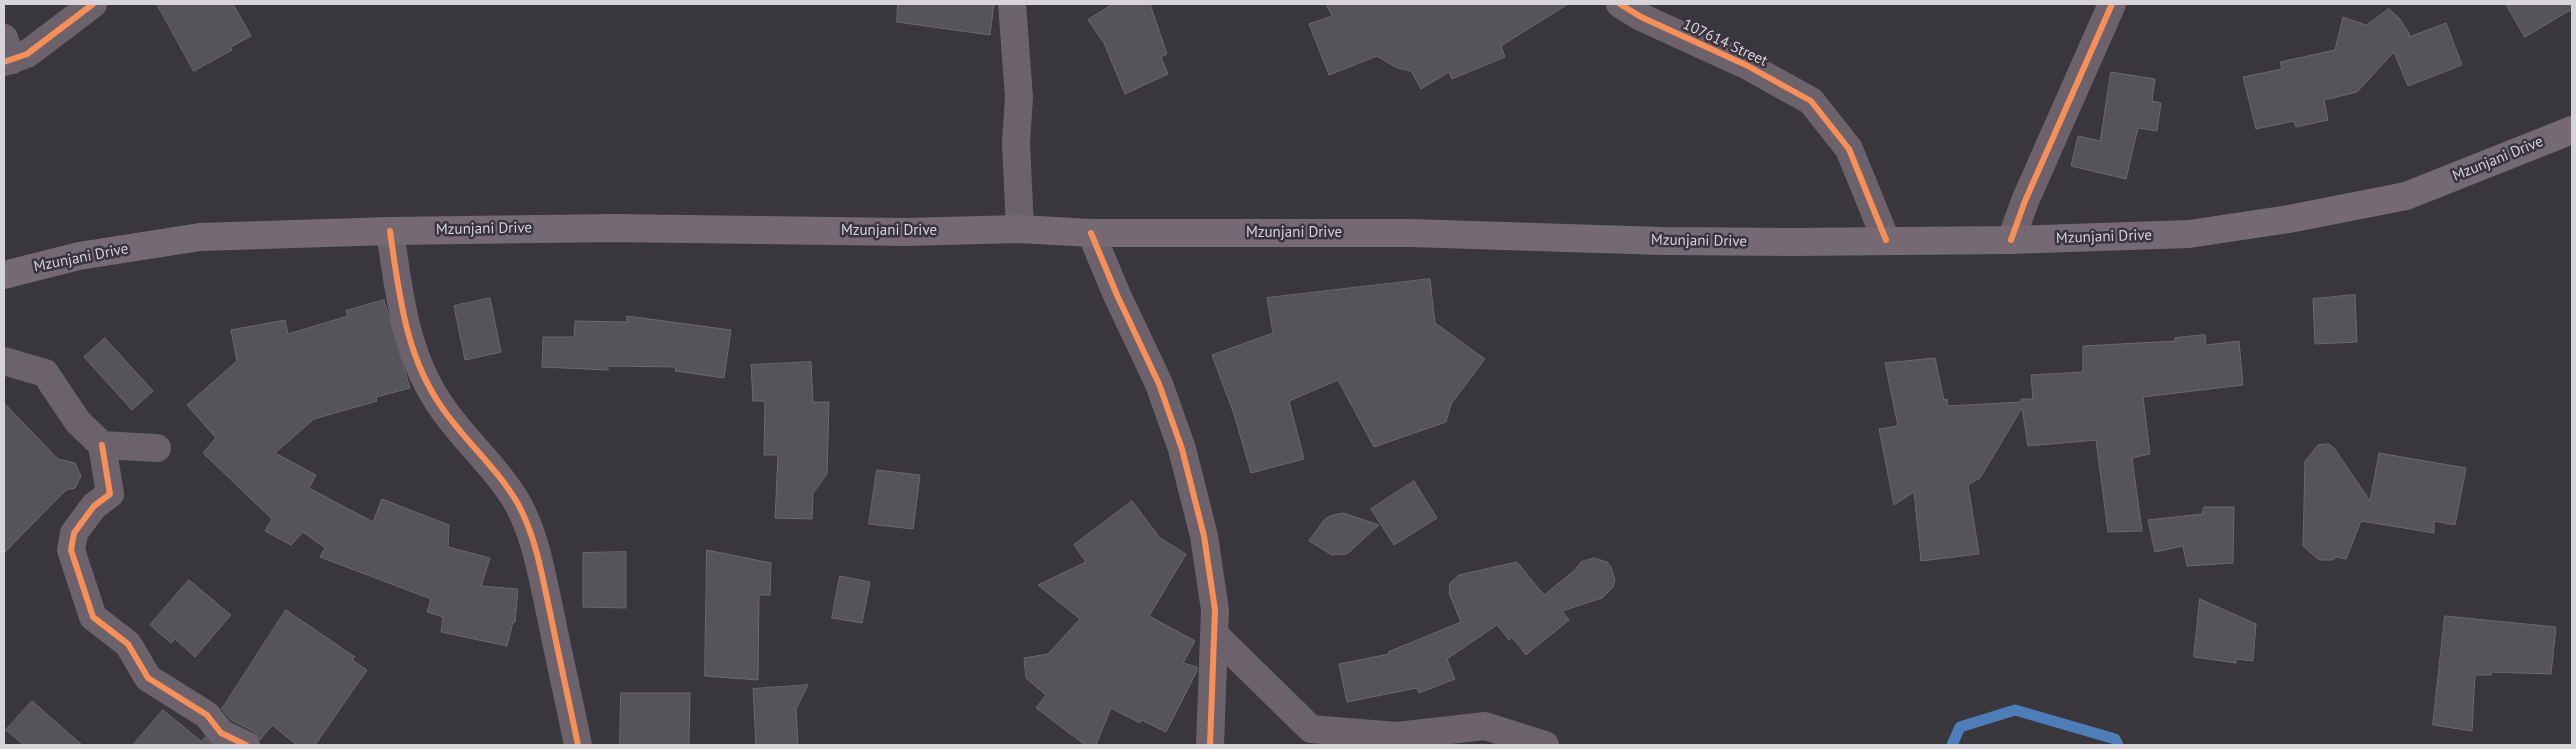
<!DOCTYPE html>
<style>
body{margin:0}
#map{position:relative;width:2576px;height:749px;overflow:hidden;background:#39363c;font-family:"PT Sans",sans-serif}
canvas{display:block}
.frame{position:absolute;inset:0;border:5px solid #d6d3d9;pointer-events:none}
</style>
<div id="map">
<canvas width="2576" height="749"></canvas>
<div class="frame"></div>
</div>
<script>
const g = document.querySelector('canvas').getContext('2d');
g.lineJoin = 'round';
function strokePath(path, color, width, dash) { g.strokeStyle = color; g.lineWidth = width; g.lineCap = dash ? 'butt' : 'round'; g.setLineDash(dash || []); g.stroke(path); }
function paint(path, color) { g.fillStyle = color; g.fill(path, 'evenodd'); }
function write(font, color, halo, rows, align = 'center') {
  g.font = font + ' "PT Sans",sans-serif'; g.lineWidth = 5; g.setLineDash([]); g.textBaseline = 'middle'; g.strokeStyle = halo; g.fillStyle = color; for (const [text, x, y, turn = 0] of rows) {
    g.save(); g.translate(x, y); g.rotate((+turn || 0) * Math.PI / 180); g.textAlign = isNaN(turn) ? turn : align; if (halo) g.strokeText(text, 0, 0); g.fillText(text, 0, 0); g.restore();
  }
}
const stream = new Path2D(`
 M1952,745l8,-18 55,-17 100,29 3,6`);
const building = new Path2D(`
 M157,4h76l18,32 -20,11 1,3 -38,21z
 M898,4h96l-4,31 -93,-13z
 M1113,4h37l17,50 -6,3 7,17 -43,20 -21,-51 -16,-23z
 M1326,4h242l-67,42 4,11 -53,22 -3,-7 -28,17 -10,-18 -14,-3 -20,-12 -48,19 -20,-51 23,-8z
 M2506,4h66v5l-47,28z
 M2389,9l10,9 11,17 -1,2 37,-14 16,42 -54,21 -14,-34 -37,40 -33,8 4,20 -32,7 -2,-6 -38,8 -13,-52 39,-8 -2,-7 55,-12 8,-33 23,8z
 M2111,72l44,7 -3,22 9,2 -4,28 -19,-3 -12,51 -55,-13 7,-30 22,5z
 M1430,279l5,44 50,36 -34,45 -5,18 -72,25 -36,-67 -49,21 15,58 -53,14 -17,-59 -22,-59 61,-22 -6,-35z
 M2355,295l2,47 -42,2 -2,-45z
 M490,298l11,54 -36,8 -11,-54z
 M384,300l26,88 -34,9 1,4 -63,18 -39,34 41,22 -7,13 64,34 9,-23 67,26 -1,22 42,11 -9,28 37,3 -3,33h-2l-6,24 -66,-14 2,-15 -16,-5 4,-13 -111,-42 5,-9 -22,-16 -12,13 -26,-14 7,-12 -69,-66 13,-15 -29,-33 50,-44 -6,-31 54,-10 3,14 60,-18 -2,-5z
 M627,316l104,14 -7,48 -49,-7 1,-4 -68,-1v4l-66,-3 1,-30h31l1,-16 52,1z
 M2205,335l1,10 33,-4 4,44 -100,12 7,57 -18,4 10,73 -34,1 -12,-92 -68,6 -6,-38 -42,70 -12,7 11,69 -58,7 -7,-69 -20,13 -15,-76 19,-3 -13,-63 50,-5 9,42 3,-1 1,7 73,-4v-3h12l-2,-24 52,-3v-26l93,-5 -1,-3z
 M105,338l48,53 -21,19 -48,-53z
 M811,362l2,40h16l-2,72 -14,19 -1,26 -37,-1 3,-63h-14l1,-54h-12l-2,-36z
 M4,403l54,56 17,4 6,13 -6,12 -9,2 -62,63z
 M2329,444l5,4 36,53 9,-48 87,15 -11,57 -21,-4v12l-73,-12 -15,38 -9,-2 -4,3h-14l-16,-14 2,-85 13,-16z
 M877,470l43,5 -7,54 -44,-5z
 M1414,481l23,37 -43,27 -23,-36z
 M1132,501l28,37 26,16 -37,62 46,25 -12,22 14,4v4l-31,61 -25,-12 -1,3 -29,-15 -15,37h-11l-49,-37 10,-13 -20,-17 -2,-20 24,-4 32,-35 -42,-34 48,-23 -12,-17z
 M2204,507h30l-1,56 -46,3 -4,-20 -28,6 -7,-32 54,-6z
 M1343,513l36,12 -32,29 -15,1 -23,-14 15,-21 6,-4z
 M707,550l64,13 -1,32h-11l-1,85 -53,-4z
 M626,552v56l-43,-1v-54z
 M1594,558l13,4 4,5 4,13 -2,7 -11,11 -40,13 7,9 -43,35 -14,-18 -3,3 -12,-15 -50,34 8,20 -36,14 -2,-5 -70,14 -8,-38 50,-10 -1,-2 73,-30 -12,-29 1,-10 9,-8 58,-13 27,33 31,-25 6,-8z
 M840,576l30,6 -8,41 -30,-5z
 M189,580l42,35 -36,42 -20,-18 -4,4 -21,-18z
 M2200,599l56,25 -3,37 -17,-2v4l-42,-6z
 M286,610l69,47 -3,3 15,10 -52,75h-18l-25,-20 -12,15 -7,-9 -22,-11 -9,-11z
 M2445,616l111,11 -5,47 -59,-2 -1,3h-16l-3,56 -39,-6z
 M808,685l-12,24 2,36h-42l-3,-56z
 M621,693h69l-1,52h-69z
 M32,701l50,44h-58l-18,-15z
 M163,710l39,32 3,-5 7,8h-79z`);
const minor = new Path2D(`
 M1012,4l7,93 -3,46 4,86
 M1620,4l21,13 105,48 65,36 38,48 37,91
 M4,38l8,22
 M4,62l23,-8 66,-50
 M390,231c9,62 15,125 53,178 23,33 55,60 75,95 18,33 24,72 32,108 9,45 19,89 28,133
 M1091,233l26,62 42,89 23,65 22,87 11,74 -5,135
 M2011,240l14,-39 87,-197
 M4,361l41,12 33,49 24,23 55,3
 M102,445l8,49 -16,12 -20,27 -3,17 22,67 35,27 20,34 59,37 14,18 25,12
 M1214,634l97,95 86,7 88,-10 60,19`);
const major = new Path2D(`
 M4,275l75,-19 121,-19 190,-6 223,-3 292,4 115,-3 71,4h319l252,8 131,1 218,-2 178,-6 100,-15 117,-23 166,-66`);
const cycleway = new Path2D(`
 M1620,4l21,13 105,48 65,36 38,48 37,91
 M4,62l23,-8 66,-50
 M390,231c9,62 15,125 53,178 23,33 55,60 75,95 18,33 24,72 32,108 9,45 19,89 28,133
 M1091,233l26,62 42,89 23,65 22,87 11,74 -5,135
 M2011,240l14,-39 87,-197
 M102,445l8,49 -16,12 -20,27 -3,17 22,67 35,27 20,34 59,37 14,18 25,12`);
const streetNames = [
 ["107614 Street",1725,43,25],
 ["Mzunjani Drive",2498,159,-22],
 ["Mzunjani Drive",484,229,-1],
 ["Mzunjani Drive",889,231],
 ["Mzunjani Drive",1294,233],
 ["Mzunjani Drive",2104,237,-2],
 ["Mzunjani Drive",1699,241,1],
 ["Mzunjani Drive",81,258,-11]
];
strokePath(stream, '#4d7eba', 11);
paint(building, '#555459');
strokePath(building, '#69696e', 1);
strokePath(minor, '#6c626b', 28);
strokePath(major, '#756a74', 28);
strokePath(cycleway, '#f78f57', 6);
write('15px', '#d6d3d9', '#39343e', streetNames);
</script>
